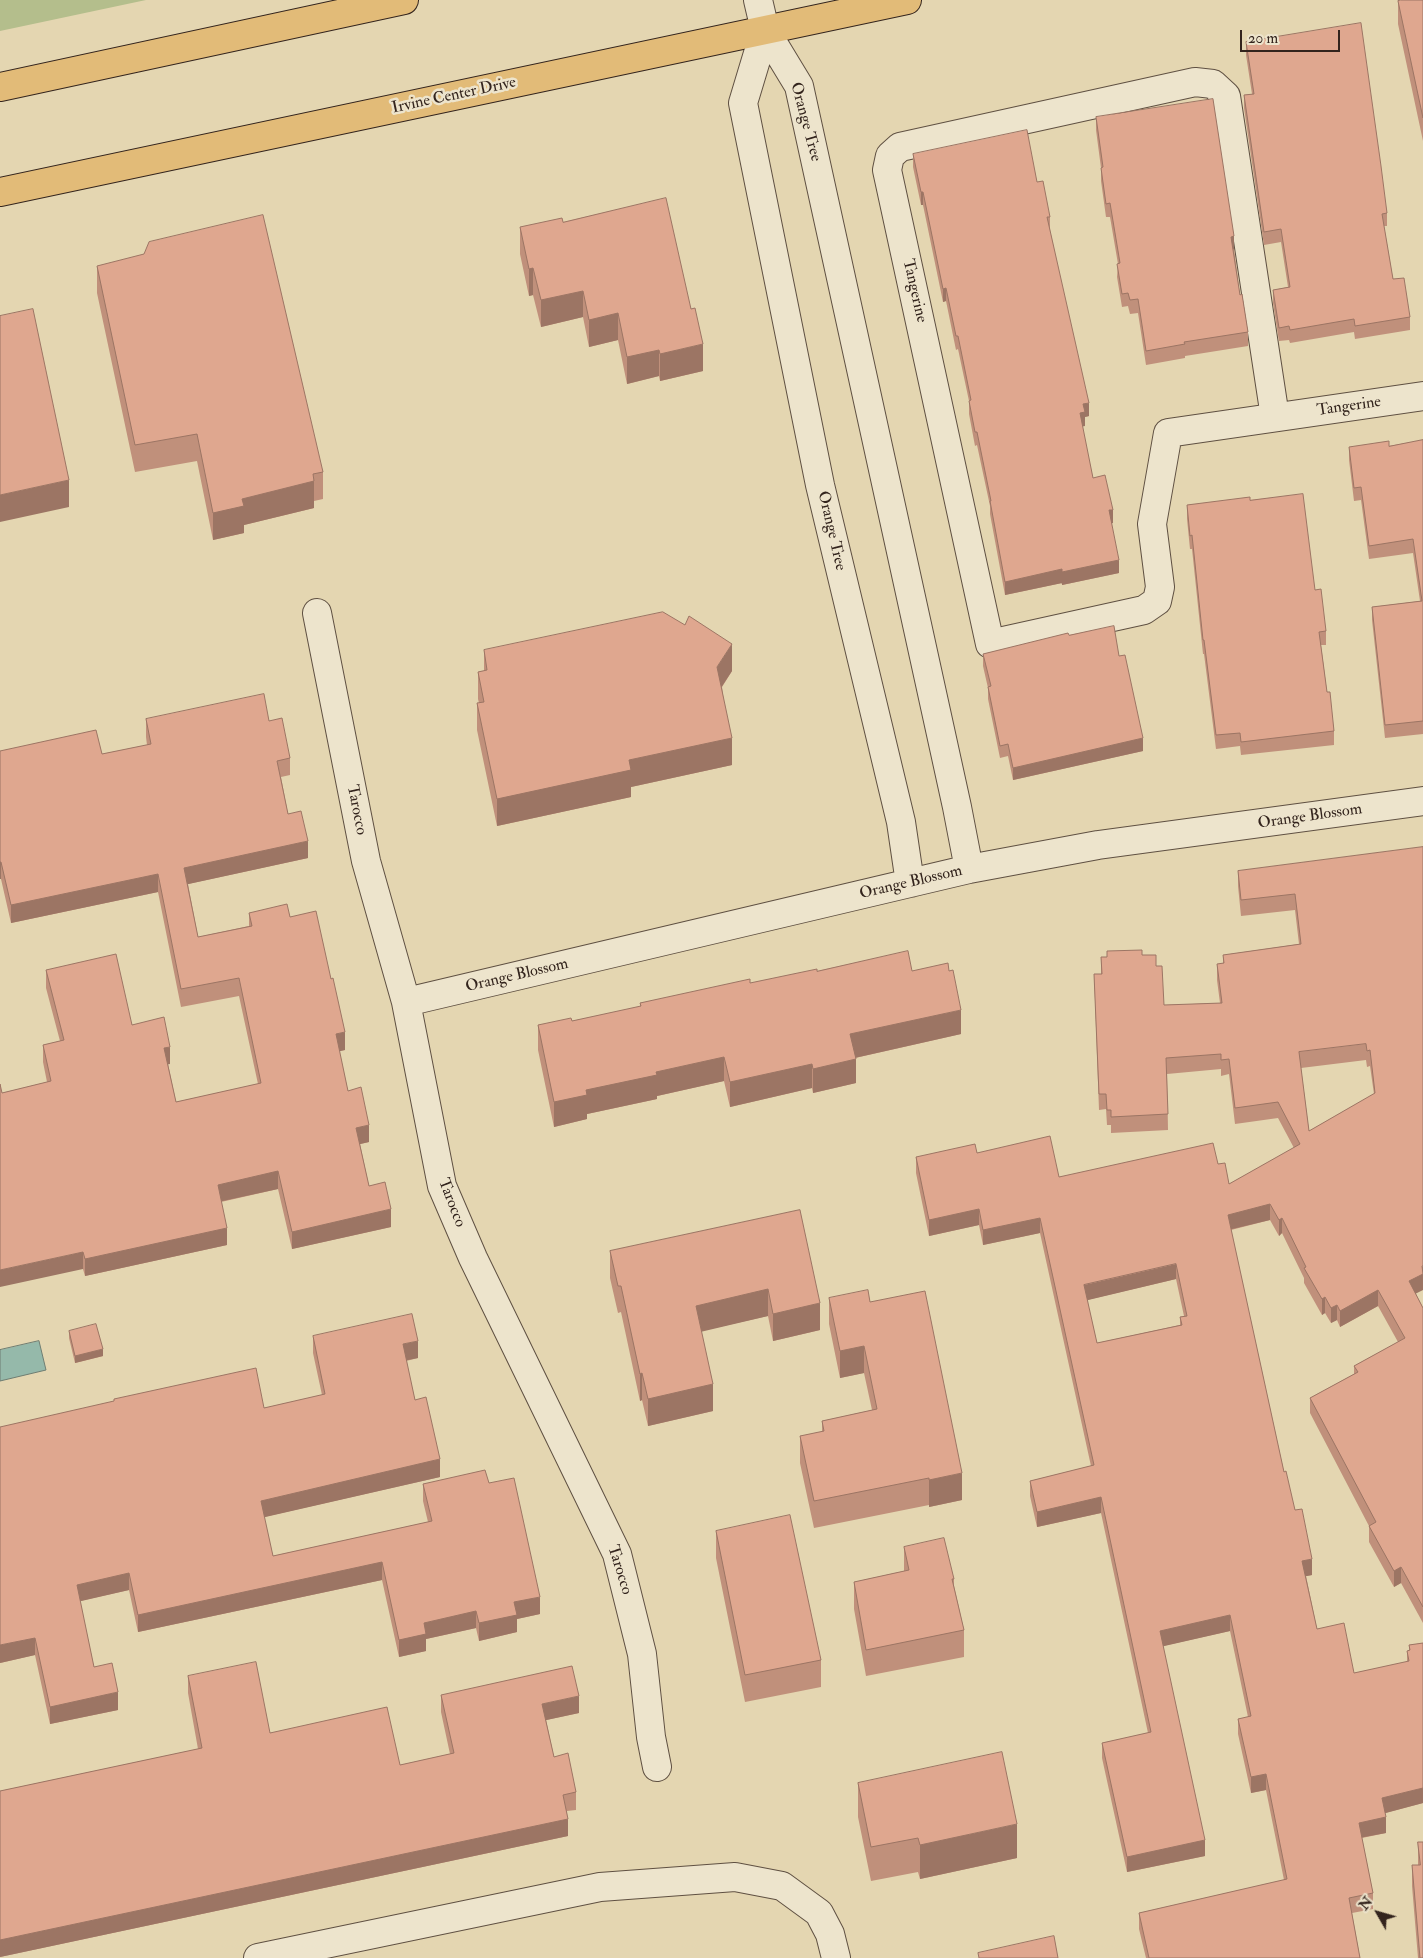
<!DOCTYPE html>
<style>
body{margin:0}
#map{position:relative;width:1423px;height:1958px;overflow:hidden;background:#e4d6b1;font-family:"IM FELL Double Pica",serif}
canvas{display:block}
.north{position:absolute;left:1353px;top:1888px;width:50px;height:50px;-webkit-text-stroke:4px #ede4cc;paint-order:stroke;rotate:308deg;font-size:14px;font-weight:700;line-height:20px;text-align:center;color:#33241d}
.north::after{content:'';display:block;margin:auto;width:18px;height:22px;background:#33241d;clip-path:polygon(50% 0,100% 100%,50% 72%,0 100%)}
.scale{position:absolute;left:1240px;top:30px;width:100px;height:22px;box-sizing:border-box;border:2px solid #33241d;border-top:0;padding-left:6px;font-size:15px;line-height:18px;white-space:nowrap;color:#33241d;-webkit-text-stroke:4px #ede4cc;paint-order:stroke}
</style>
<div id="map">
<canvas width="1423" height="1958"></canvas>
<div class="north">N</div>
<div class="scale">20 m</div>
</div>
<script>
const g = document.querySelector('canvas').getContext('2d');
g.lineJoin = 'round';
function paint(path, color) { g.fillStyle = color; g.fill(path, 'evenodd'); }
function strokePath(path, color, width, dash) { g.strokeStyle = color; g.lineWidth = width; g.lineCap = dash ? 'butt' : 'round'; g.setLineDash(dash || []); g.stroke(path); }
function write(font, color, halo, rows, align = 'center') {
  g.font = font + ' "IM FELL Double Pica",serif'; g.lineWidth = 5; g.setLineDash([]); g.textBaseline = 'middle'; g.strokeStyle = halo; g.fillStyle = color; for (const [text, x, y, turn = 0] of rows) {
    g.save(); g.translate(x, y); g.rotate((+turn || 0) * Math.PI / 180); g.textAlign = isNaN(turn) ? turn : align; if (halo) g.strokeText(text, 0, 0); g.fillText(text, 0, 0); g.restore();
  }
}
const green = new Path2D(`
 M0,0h146l-146,31z`);
const water = new Path2D(`
 M39,1341l7,29 -46,11v-31z`);
const minor = new Path2D(`
 M1275,417l-49,-321 -13,-12 -18,-2 -295,65 -10,9 -3,14 103,474 154,-34 13,-9 3,-14 -8,-63 16,-91 255,-37
 M258,1958l342,-71 135,-10 47,9 37,27 11,21 6,24`);
const tertiary = new Path2D(`
 M758,0l7,30 34,56 158,721 12,62
 M765,30l-22,73 77,382 81,337 9,61
 M317,613l49,248 40,141 36,184 31,72 144,296 25,100 9,83 6,30
 M406,1002l563,-133 129,-24 325,-44`);
const primary = new Path2D(`
 M0,87l404,-87
 M0,192l907,-192`);
const wall = new Path2D(`
 M1423,0v141l-25,-117v-23z
 M1246,42l141,171v13h-3l9,53 17,38v13l-55,9 -1,-7 -64,11 -1,-3 -10,1 -6,-38v-13l15,-3 -7,-45 -17,3 -20,-137v-13l8,-1 -6,-39z
 M1096,117l138,132 6,46 8,37v14l-63,10v2l-39,7 -8,-52 -8,1 -2,-8 -6,1 -5,-30 1,-13 -8,-47h-4l-5,-36v-13l-5,-38z
 M913,154l124,28 13,35v13l39,186 -4,1v9h-3l11,52 20,45h-2l8,50 -57,12v-2l-57,12 -15,-81v-8l-13,-61 -2,1 -6,-32v-13l-11,-52 -2,1 -10,-49 -3,1 -20,-97h-2l-8,-38z
 M520,227l183,144 -43,10 -1,-5 -32,8 -9,-44 -29,7 -6,-30 -42,10 -8,-32 -4,1 -9,-42z
 M97,266l226,206v27l-9,2v7l-70,17v8l-31,7 -16,-79 -62,11 -38,-179z
 M1423,440v294l-38,4 -13,-118v-13l48,-6 -7,-48 -44,6 -8,-59 -7,1 -5,-41v-13l40,-1z
 M1250,500l65,90 11,41v14h-5l6,47 7,39v14l-93,10 -1,-9 -24,3 -12,-95h-1l-11,-105h-2l-3,-30v-14z
 M1069,635l50,21 24,95 -130,29 -5,-24 -8,2 -12,-59v-11l-5,-22v-12z
 M484,650l248,21 -10,16 10,78 -101,22v10l-134,29 -20,-96v-27h2l-1,-4v-27l6,-1z
 M146,719l123,2 21,37v17l-9,2 7,37 20,44 -120,26 10,53 51,-11v-13l41,4 55,133 -6,1 9,40 21,51 -9,2 9,42 22,41 -99,22 -14,-60 -57,13 6,43 -142,31 -2,-7 -81,-176 45,-11 -4,-20v-17l17,-4 -14,-53v-18l86,55 38,39h-2l8,38 82,-18 -19,-88 -58,11 -23,-115 -147,31 -10,-44 -1,-128 102,3 45,-9 -1,-8z
 M1423,847l-7,447 7,14v315l-22,-40 -7,4 -25,-45v-16l-59,-113v-15l44,-24v-8l44,-24 -20,-36 -38,21 -3,-7 -6,3 -6,-10 -3,2 -18,-32v-5l-22,-45 -3,3 -9,-16 -39,10 53,242 28,103 -6,1 11,53 37,44 53,-11v-11h2v-6l14,-2v160l-38,10 1,20 -24,5 11,55v16l-21,4 8,45h-214l-7,-29v-16l145,-33 -18,-90 -15,3 -13,-59v-15l10,-2 -18,-86 -67,15 42,210 -78,16 -25,-114v-15l46,-10 -47,-220 -64,14 -7,-31v-15l61,-15 -51,-233 -57,12 -4,-20 -50,11 -13,-63v-16l61,-4 82,24 159,-13 11,20 65,-36 -16,-30 -43,6 -6,-50 -8,2v-7l-54,5 1,56 -57,3v-8h-4l-1,-16 -7,1 -5,-136h7v-17h6v-6l35,4 14,11 8,39 56,-2 -3,-23v-16l6,-1v-8l76,-11 -4,-34 -54,6 -3,-30v-15zM1366,1060l1,7 3,-1 4,28 -65,37 -8,-63zM1176,1279l8,37 -4,1v8l-83,18 -10,-43z
 M817,971h95l49,63 -106,24 1,25 -43,10 -1,-5 -82,19 -6,-26 -67,15v3l-70,15v5l-33,8 -16,-77v-25l34,-4 68,-14v-4z
 M800,1210l20,120 -47,11 -5,-25 -67,15 12,80 -65,15 -6,-26 -2,1 -19,-89 -3,1 -8,-35v-27z
 M829,1298l41,4 92,198 -33,7v-2l-115,23 -14,-65v-27l22,-4v-11l50,-11 -8,-37 -24,5 -11,-54z
 M69,1331l34,25 -28,7 -6,-25z
 M313,1336l105,22 -12,3 9,39 25,77 -176,40 9,39 155,-34 -5,-21v-17l66,-1 51,131 -23,5v13l-38,9 -3,-13 -50,11v12l-27,6 -17,-77 -244,52 -9,-42 -49,11 14,66 24,43 -68,14 -15,-69 -35,8 114,-262v-2l150,9 58,-13 -9,-42z
 M716,1531l105,129v27l-76,15 -29,-144z
 M904,1547l50,32v7l10,44v27l-98,19 -12,-67v-27l50,-11z
 M188,1676l82,57 130,32 50,-11 -9,-42v-17l138,18 -33,7 8,37 22,35v18l-9,1 1,25 -568,121v-166l198,-42 -10,-56z
 M858,1783l159,75 -97,21 -2,-7 -47,9 -13,-64z
 M1418,1842h5v116h-5l-6,-72v-21h6z`);
const shadedWall = new Path2D(`
 M921,192h2v13h-2z
 M1234,236v13l-3,1v-13z
 M533,268v27l-4,1v-27z
 M946,288v13l-3,1v-13z
 M583,291v26l-42,10v-27z
 M618,313v27l-29,7v-27z
 M703,344v27l-43,10v-27z
 M659,350v26l-32,8v-27z
 M1089,403v13l-4,1v9l-5,1v-14l3,-9z
 M69,480v27l-69,15v-27z
 M314,481v27l-70,17v8l-31,7v-27l29,-14z
 M1109,510h4v13l-4,1z
 M1119,560v13l-57,12v-13z
 M1062,569v14l-57,12v-13z
 M732,644v27l-15,23v-27z
 M732,738v27l-101,22v10l-134,29v-27l132,-39z
 M1143,738v13l-130,29v-12z
 M308,841v17l-124,27v-17z
 M0,862h1v17h-1z
 M158,874v18l-147,31v-18z
 M961,1010v24l-111,25v-25z
 M345,1032v18l-9,2v-18z
 M170,1047v17l-6,1v-17z
 M724,1057v24l-67,15v3l-70,15v5l-33,8v-25l32,-12 70,-18z
 M856,1059v24l-43,10v-24z
 M812,1064v24l-82,19v-25z
 M369,1125v17l-13,3v-17z
 M278,1171v18l-60,13v-17z
 M1270,1204v16l-42,10v-15z
 M391,1209v18l-99,22v-17z
 M979,1209v16l-50,11v-16z
 M1040,1218v15l-57,12v-15z
 M1282,1218v15l-3,3v-16z
 M227,1228v17l-142,31v-17z
 M83,1252v17l-83,18v-17z
 M1176,1264v15l-92,22v-16z
 M1423,1266v24l-14,7v-16z
 M768,1289v27l-72,17v-27z
 M1378,1290v16l-38,21v-16z
 M1325,1297v16l-3,2v-16z
 M820,1303v27l-47,11v-27z
 M1337,1305v15l-6,3v-15z
 M418,1341v17l-15,3v-17z
 M864,1346v27l-24,5v-27z
 M103,1349v7l-28,7v-7z
 M642,1373v27l-2,1v-27z
 M713,1384v27l-65,15v-27z
 M440,1459v18l-179,41v-17z
 M962,1473v27l-33,7v-27z
 M1101,1497v16l-64,14v-15z
 M1312,1559v16l-10,2v-16z
 M382,1562v18l-244,52v-17z
 M1401,1567v16l-7,4v-16z
 M129,1573v17l-52,12v-17z
 M540,1597v17l-23,5v13l-38,9v-18l35,-21z
 M476,1611v17l-50,11v12l-27,6v-17l25,-17z
 M1230,1615v16l-70,16v-16z
 M35,1638v17l-35,8v-18z
 M118,1692v18l-68,14v-17z
 M579,1696v17l-37,8v-17z
 M1266,1774v16l-15,3v-16z
 M1423,1788v15l-41,11v-16z
 M1386,1817v16l-27,5v-15z
 M568,1819v17l-568,121v-17z
 M1017,1824v34l-97,21v-34z
 M1205,1840v16l-78,16v-15z`);
const building = new Path2D(`
 M1401,0h22v118l-25,-117z
 M1361,23l20,143 6,47 -5,1 11,65 11,-1 6,39 -55,9 -1,-7 -64,11 -1,-4 -10,2 -6,-38 17,-3 -9,-58 -17,3 -20,-137 10,-1 -8,-52z
 M1213,99l21,137 -3,1 9,58 2,-1 6,38 -64,10 1,2 -39,7 -8,-52 -8,1 -2,-7 -6,1 -5,-30 3,-1 -10,-60 -4,1 -5,-36 2,-1 -7,-50z
 M1027,130l10,52 6,-1 7,36h-3l42,186 -6,1 2,8 -5,1 13,65 12,-3 8,35h-4l10,50 -57,12v-3l-57,13 -15,-81h1l-14,-69h-2l-6,-31 2,-1 -13,-64h-2l-10,-48 -3,1 -20,-97h-2l-8,-38z
 M666,198l25,111 4,-1 8,36 -43,10 -1,-4 -32,7 -9,-44 -29,7 -6,-29 -42,9 -8,-32 -4,1 -9,-42 42,-9 1,4z
 M263,215l60,257 -10,2 1,7 -72,18 2,7 -31,7 -16,-79 -62,11 -38,-179 47,-12 5,-12z
 M33,309l36,171 -69,15v-179z
 M1423,440v281l-38,4 -13,-118 50,-6 -9,-62 -44,7 -8,-59 -7,1 -5,-41 40,-6v5z
 M1303,494l12,96 6,-1 5,42 -7,1 8,60h3l4,39 -93,11 -1,-9 -24,2 -12,-95h-1l-11,-105 -2,1 -3,-31 63,-8v3z
 M663,612l22,13 4,-9 43,28 -15,23 15,71 -103,22 2,10 -134,29 -20,-96 7,-1 -6,-30 9,-2 -3,-20z
 M1114,626l5,30 6,-1 18,83 -130,30 -5,-24 -8,2 -12,-59 3,-1 -8,-32 85,-21 1,2z
 M264,694l5,27 13,-3 8,40 -13,3 11,53 13,-3 7,30 -124,27 14,69 54,-11 -3,-13 38,-9 3,13 26,-6 15,68 2,-1 12,54 -9,2 12,57 13,-4 8,38 -13,3 13,58 16,-4 6,27 -99,23 -14,-61 -60,14 9,43 -142,31 -2,-7 -83,18v-186l2,9 49,-12 -8,-36 21,-5 -18,-70 70,-16 16,71 32,-8 6,30 -6,1 12,54 85,-19 -22,-105 -58,11 -23,-115 -147,31 -10,-43h-1v-111l96,-21 6,24 49,-10 -5,-25z
 M1423,847v419h-1l1,8 -14,7 14,27v299l-22,-40 -7,4 -25,-45 7,-4 -66,-124 48,-26 -4,-6 51,-28 -27,-48 -38,21 -3,-6 -6,3 -6,-11 -3,2 -18,-31 2,-1 -24,-49 -3,2 -9,-16 -42,11 56,257 2,-1 9,39 7,-1 10,50 -10,2 15,68 27,-6 10,50 55,-12 -2,-10 3,-1 -1,-5 14,-2v145l-41,10 4,19 -27,6 14,70 -24,5 11,60h-211l-10,-45 148,-34 -21,-105 -15,3 -13,-58 13,-3 -21,-101 -70,16 45,209 -78,17 -25,-114 49,-11 -50,-235 -64,15 -7,-31 64,-16 -54,-247 -57,12 -4,-21 -50,11 -13,-63 59,-13 2,9 73,-17 9,41 154,-34 5,21 7,-1 4,21 71,-40 -22,-42 -43,6 -6,-49 -8,1v-6l-55,4 2,56 -57,3v-7h-4l-1,-16h-7l-5,-120h8l-1,-17h6v-6l35,-1v5h14v11h6l2,39 58,-2 -5,-39 7,-1 -1,-8 78,-11 -6,-50 -54,6 -3,-29zM1366,1044l1,7 3,-1 5,43 -66,38 -10,-79zM1176,1264l11,52 -7,1 2,8 -85,18 -13,-58z
 M908,951l4,20 36,-8 1,8 4,-1 8,40 -111,24 6,25 -43,10 -1,-5 -82,18 -6,-25 -68,15 1,3 -71,15 1,5 -33,7 -16,-77 33,-7 1,3 69,-15 -1,-3 110,-24v4l67,-14v2z
 M800,1210l20,93 -47,11 -5,-25 -72,17 17,78 -65,15 -6,-26 -2,1 -19,-88h-3l-8,-35z
 M868,1290l2,12 55,-11 37,182 -33,7v-2l-115,23 -14,-65 24,-5 -2,-10 55,-12 -13,-63 -24,5 -11,-53z
 M412,1314l6,27 -15,3 12,56 11,-3 14,62 -179,42 12,55 159,-35 -9,-37 62,-14 4,13 25,-5 26,119 -26,5 3,13 -38,8 -3,-12 -52,12 2,11 -27,6 -17,-78 -244,53 -9,-42 -52,12 17,82 18,-4 6,29 -68,15 -15,-69 -35,7v-218l114,-26v-2l142,-31 8,40 61,-14 -12,-58z
 M96,1324l7,25 -28,7 -6,-25z
 M790,1515l31,145 -76,15 -29,-144z
 M944,1538l10,41h-2l12,51 -98,20 -12,-68 55,-12 -5,-23z
 M256,1662l14,71 117,-26 13,58 54,-12 -13,-58 131,-29 7,30 -37,8 12,53 14,-4 8,39 -13,3 5,24 -568,121v-149l202,-43 -14,-72z
 M1002,1752l15,72 -97,21 -2,-7 -47,9 -13,-64z
 M1418,1842h5v116h-3l-8,-93h8z
 M1054,1936l4,22h-79l-1,-5z`);
const streetNames = [
 ["Irvine Center Drive",454,96,-12],
 ["Orange Tree",805,122,75],
 ["Tangerine",914,291,77],
 ["Tangerine",1349,407,-8],
 ["Orange Tree",831,531,77],
 ["Tarocco",356,810,79],
 ["Orange Blossom",1310,817,-8],
 ["Orange Blossom",911,883,-13],
 ["Orange Blossom",517,976,-13],
 ["Tarocco",451,1203,69],
 ["Tarocco",619,1570,73]
];
paint(green, '#b4be8c');
paint(water, '#95b9aa');
strokePath(water, '#6e7d72', 1);
strokePath(minor, '#5f5042', 30);
strokePath(tertiary, '#5f5042', 30);
strokePath(primary, '#33241d', 30);
strokePath(minor, '#ede4cc', 28);
strokePath(tertiary, '#ede4cc', 28);
strokePath(primary, '#e2bb78', 28);
paint(wall, '#c0907b');
paint(shadedWall, '#9c7564');
paint(building, '#dfa78f');
strokePath(building, '#9c7564', 1);
write('16px', '#33241d', '#ede4cc', streetNames);
</script>
